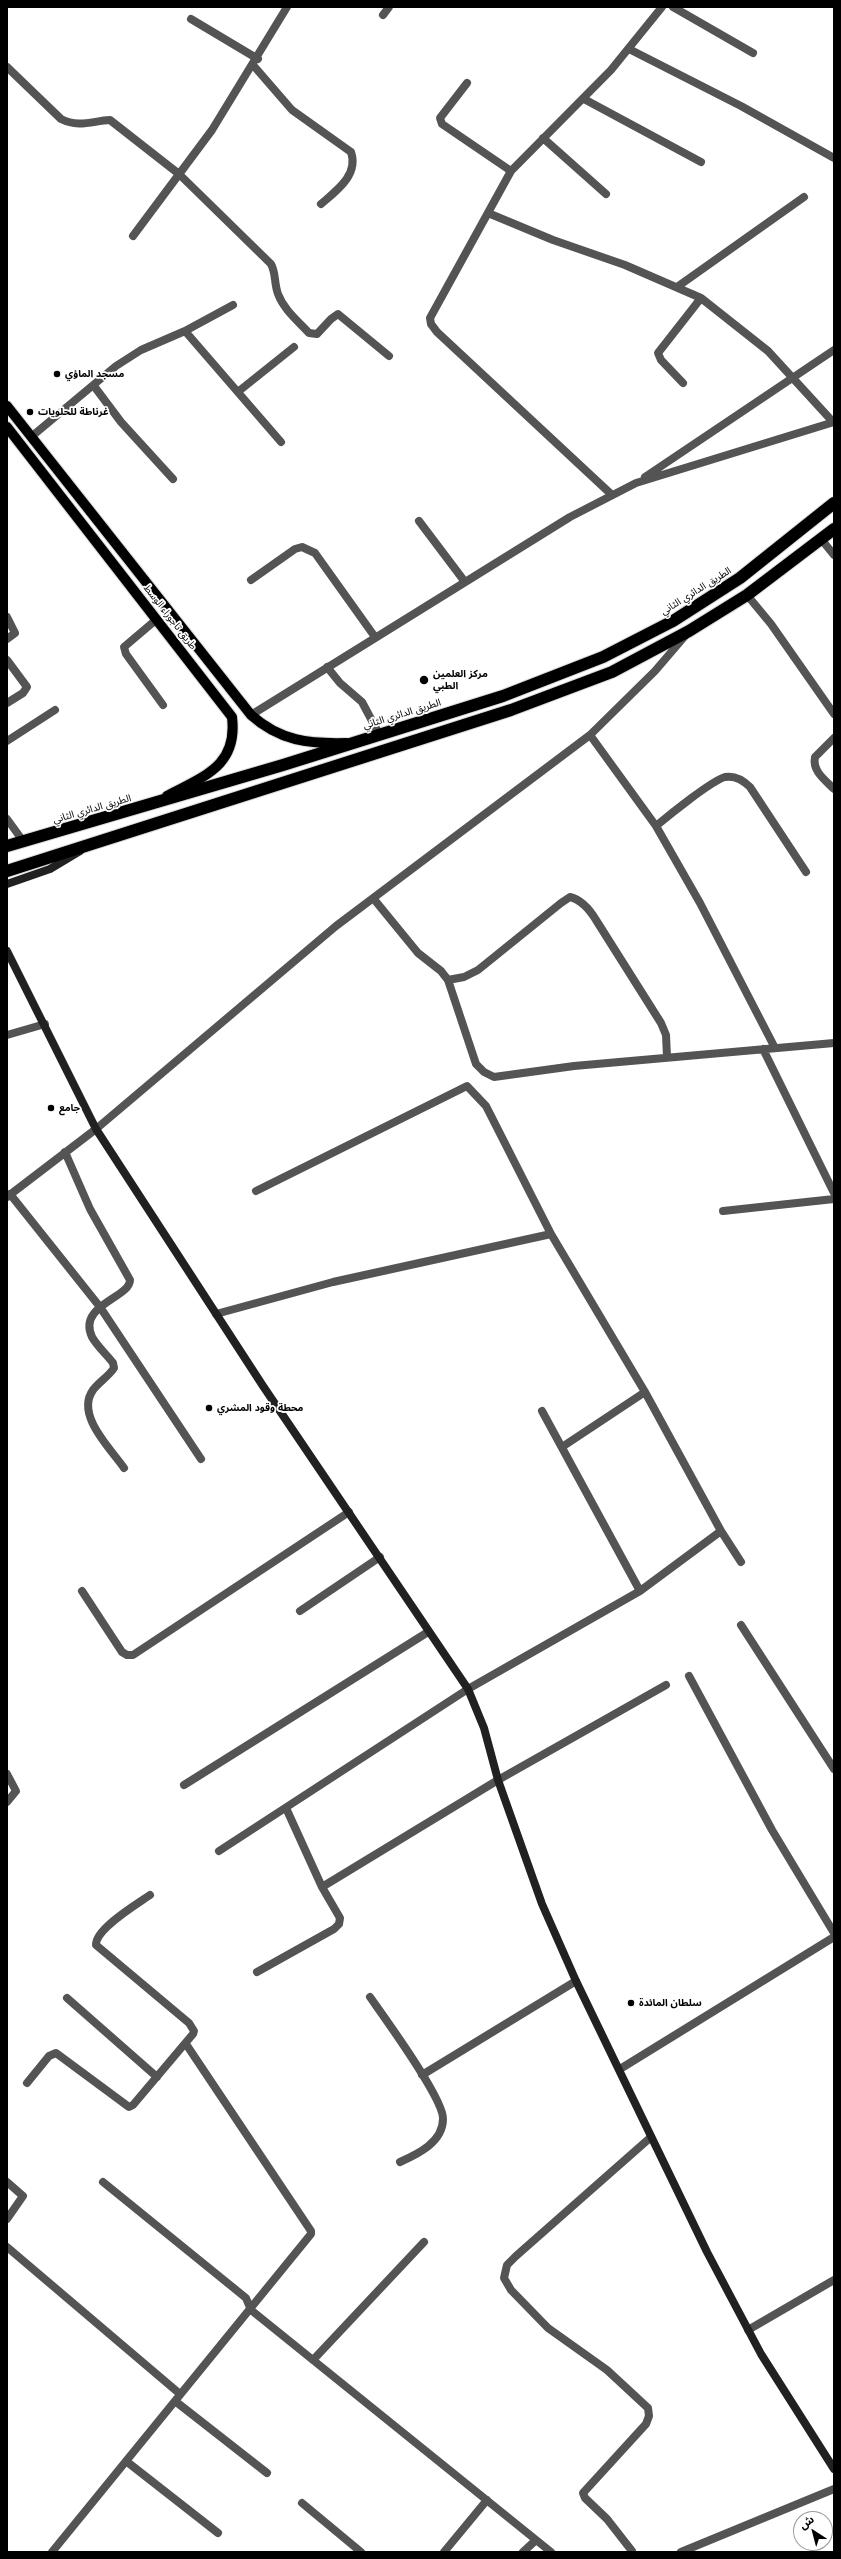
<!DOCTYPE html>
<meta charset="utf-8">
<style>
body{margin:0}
#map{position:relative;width:841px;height:2559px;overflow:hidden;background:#fff;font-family:Quicksand,"Noto Sans Arabic",sans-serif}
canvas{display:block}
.frame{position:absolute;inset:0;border:8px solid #000;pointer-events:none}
.north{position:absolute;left:793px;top:2511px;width:40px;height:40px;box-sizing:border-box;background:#fff;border:1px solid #999;border-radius:50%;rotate:324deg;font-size:11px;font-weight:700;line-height:16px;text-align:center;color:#000}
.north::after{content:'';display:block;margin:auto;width:14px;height:18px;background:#000;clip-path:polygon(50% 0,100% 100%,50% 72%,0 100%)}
</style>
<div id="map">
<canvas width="841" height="2559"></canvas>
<div class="frame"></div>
<div class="north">ش</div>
</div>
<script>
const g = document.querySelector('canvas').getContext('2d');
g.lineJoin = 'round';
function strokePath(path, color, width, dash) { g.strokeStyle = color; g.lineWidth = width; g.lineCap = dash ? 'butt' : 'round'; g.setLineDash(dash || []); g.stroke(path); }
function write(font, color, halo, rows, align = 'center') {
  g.font = font + ' Quicksand,"Noto Sans Arabic",sans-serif'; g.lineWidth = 3.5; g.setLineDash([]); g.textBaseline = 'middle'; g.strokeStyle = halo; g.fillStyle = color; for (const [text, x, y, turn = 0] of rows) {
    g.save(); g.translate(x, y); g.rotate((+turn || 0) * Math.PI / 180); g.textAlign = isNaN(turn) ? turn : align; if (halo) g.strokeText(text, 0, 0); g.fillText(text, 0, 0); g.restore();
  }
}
const street = new Path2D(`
 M673,7l80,46
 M383,15l6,-8
 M191,19l67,40
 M629,49l112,57 93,52
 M253,65l39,45 59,42c8,23 -15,39 -30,52
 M7,67l54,52c18,9 31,2 49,1l69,54 92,90c5,9 3,19 7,30 6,16 20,27 31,39l8,1 14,-15 7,-5 51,42
 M467,83l-27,35 2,6 69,47
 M584,99l117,63
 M543,138l63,56
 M488,213l65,27 72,25 76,33 67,53 65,71
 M133,236l79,-106 75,-123
 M677,287l127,-90
 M185,331l96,111
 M683,383l-22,-23 -3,-7 43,-55
 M94,386l27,36 52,57
 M239,391l55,-44
 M31,437l85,-71 25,-16 44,-19 48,-26
 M645,477l189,-127
 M612,495l-175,-163 -6,-8 -1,-6 81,-147 100,-101 51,-63
 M419,521l46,61
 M821,539l13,16
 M251,580l44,-31 7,-2 13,6 60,84
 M747,595l24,29 63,90
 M7,617l8,16 -8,6
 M157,619l-33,28 2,7 37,51
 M7,660l20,27 -4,6 -16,10
 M327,667l13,16 22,19 17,32
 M251,715l319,-198 66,-34 198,-61
 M590,735l66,91 44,77 75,145
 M834,738l-19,19c-3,14 10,23 19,32
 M7,741l48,-31
 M7,819l16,22
 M656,826c12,-10 55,-45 69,-49 11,-2 19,4 25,10l56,85
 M373,898l45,55 23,18 7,9 28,84 8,8 10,5 80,-11 260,-23
 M448,980l16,-3 14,-7 83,-67 9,-6c12,3 20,13 26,23l65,103 5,12 1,22
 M7,1035l38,-11
 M763,1049l71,144
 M65,1152l25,57 40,71c0,18 -53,25 -38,57 5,9 15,18 21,26l1,5c-5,8 -15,14 -21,22 -18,25 18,59 31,78
 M256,1191l211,-105 19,20 65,128 94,158 76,139 20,31
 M10,1194l90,113 101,152
 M7,1197l89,-68 240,-203 254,-191 65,-64 30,-35
 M723,1211l111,-12
 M216,1314l117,-32 218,-48
 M562,1447l83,-55
 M82,1591l40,61 5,3h6l216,-143
 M640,1591l81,-60
 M300,1611l80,-54
 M741,1625l93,144
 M689,1676l83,154 62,103
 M7,1774l9,17 -9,11
 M184,1785l244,-153
 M219,1851l249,-162 172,-98 -98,-180
 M322,1887l176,-107 168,-95
 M257,1972l77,-43 5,-5 1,-6 -18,-31 -36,-79
 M370,1997c14,20 74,102 73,122 0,23 -25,35 -43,43
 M67,1998l90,79
 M620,2069l214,-132
 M422,2075l154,-94
 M27,2083l22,-27 7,-3 73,54 4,-2 60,-71 1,-3 -5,-8 -93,-78c-1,-16 41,-41 54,-50
 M7,2182l16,14 -16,23
 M103,2182l143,116 5,12 300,242
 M7,2247l173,147
 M748,2330l86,-50
 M313,2360l111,-118
 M175,2401l92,72
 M126,2461l92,72
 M302,2503l59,49
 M632,2551l-25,-32 -22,-21 -2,-5 63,-69 3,-8 -1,-8 -41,-38 -59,-42 -37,-38 -7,-12 3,-13 9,-9 135,-119
 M52,2552l259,-318v-3l-125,-187
 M444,2552l43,-52
 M523,2552l13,-12
 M681,2552l153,-63`);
const secondary = new Path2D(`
 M7,884l43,-15 30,-18
 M7,951l89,178 167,257 205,303 16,39 14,52 44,124 34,77 131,271 54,102 73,115`);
const primary = new Path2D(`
 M7,406l244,309c29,26 58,29 95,28
 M7,427l225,290c6,49 -28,59 -65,79`);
const highway = new Path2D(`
 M7,846l276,-81 220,-69 100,-39 70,-36 67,-43 94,-75
 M7,871l504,-161 101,-38 77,-41 58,-36 87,-66`);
const markers = [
 [57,374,4,"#000"],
 [30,412,4,"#000"],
 [424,680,5,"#000"],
 [51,1108,4,"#000"],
 [209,1408,4,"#000"],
 [631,2003,4,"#000"]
];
const poiNames = [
 ["مسجد الماؤي",65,374],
 ["غرناطة للحلويات",38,412],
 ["مركز العلمين",433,674],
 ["الطبي",433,686],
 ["جامع",59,1108],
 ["محطة وقود المشري",217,1408],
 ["سلطان المائدة",639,2003]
];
const streetNames = [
 ["الطريق الدائري الثاني",696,591,-32],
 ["طريق تاجوراء الوسط",170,617,52],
 ["الطريق الدائري الثاني",402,714,-17],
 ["الطريق الدائري الثاني",92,809,-16]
];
strokePath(primary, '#dbdbdb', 12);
strokePath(highway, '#dbdbdb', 14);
strokePath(street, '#545454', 8);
strokePath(secondary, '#212121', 8);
strokePath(primary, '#000', 10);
strokePath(highway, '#000', 12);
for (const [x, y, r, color] of markers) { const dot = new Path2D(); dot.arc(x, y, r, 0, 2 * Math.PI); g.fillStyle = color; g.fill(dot); strokePath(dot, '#fff', 1.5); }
write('bold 10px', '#000', '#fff', poiNames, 'left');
write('10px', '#000', '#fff', streetNames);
</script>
